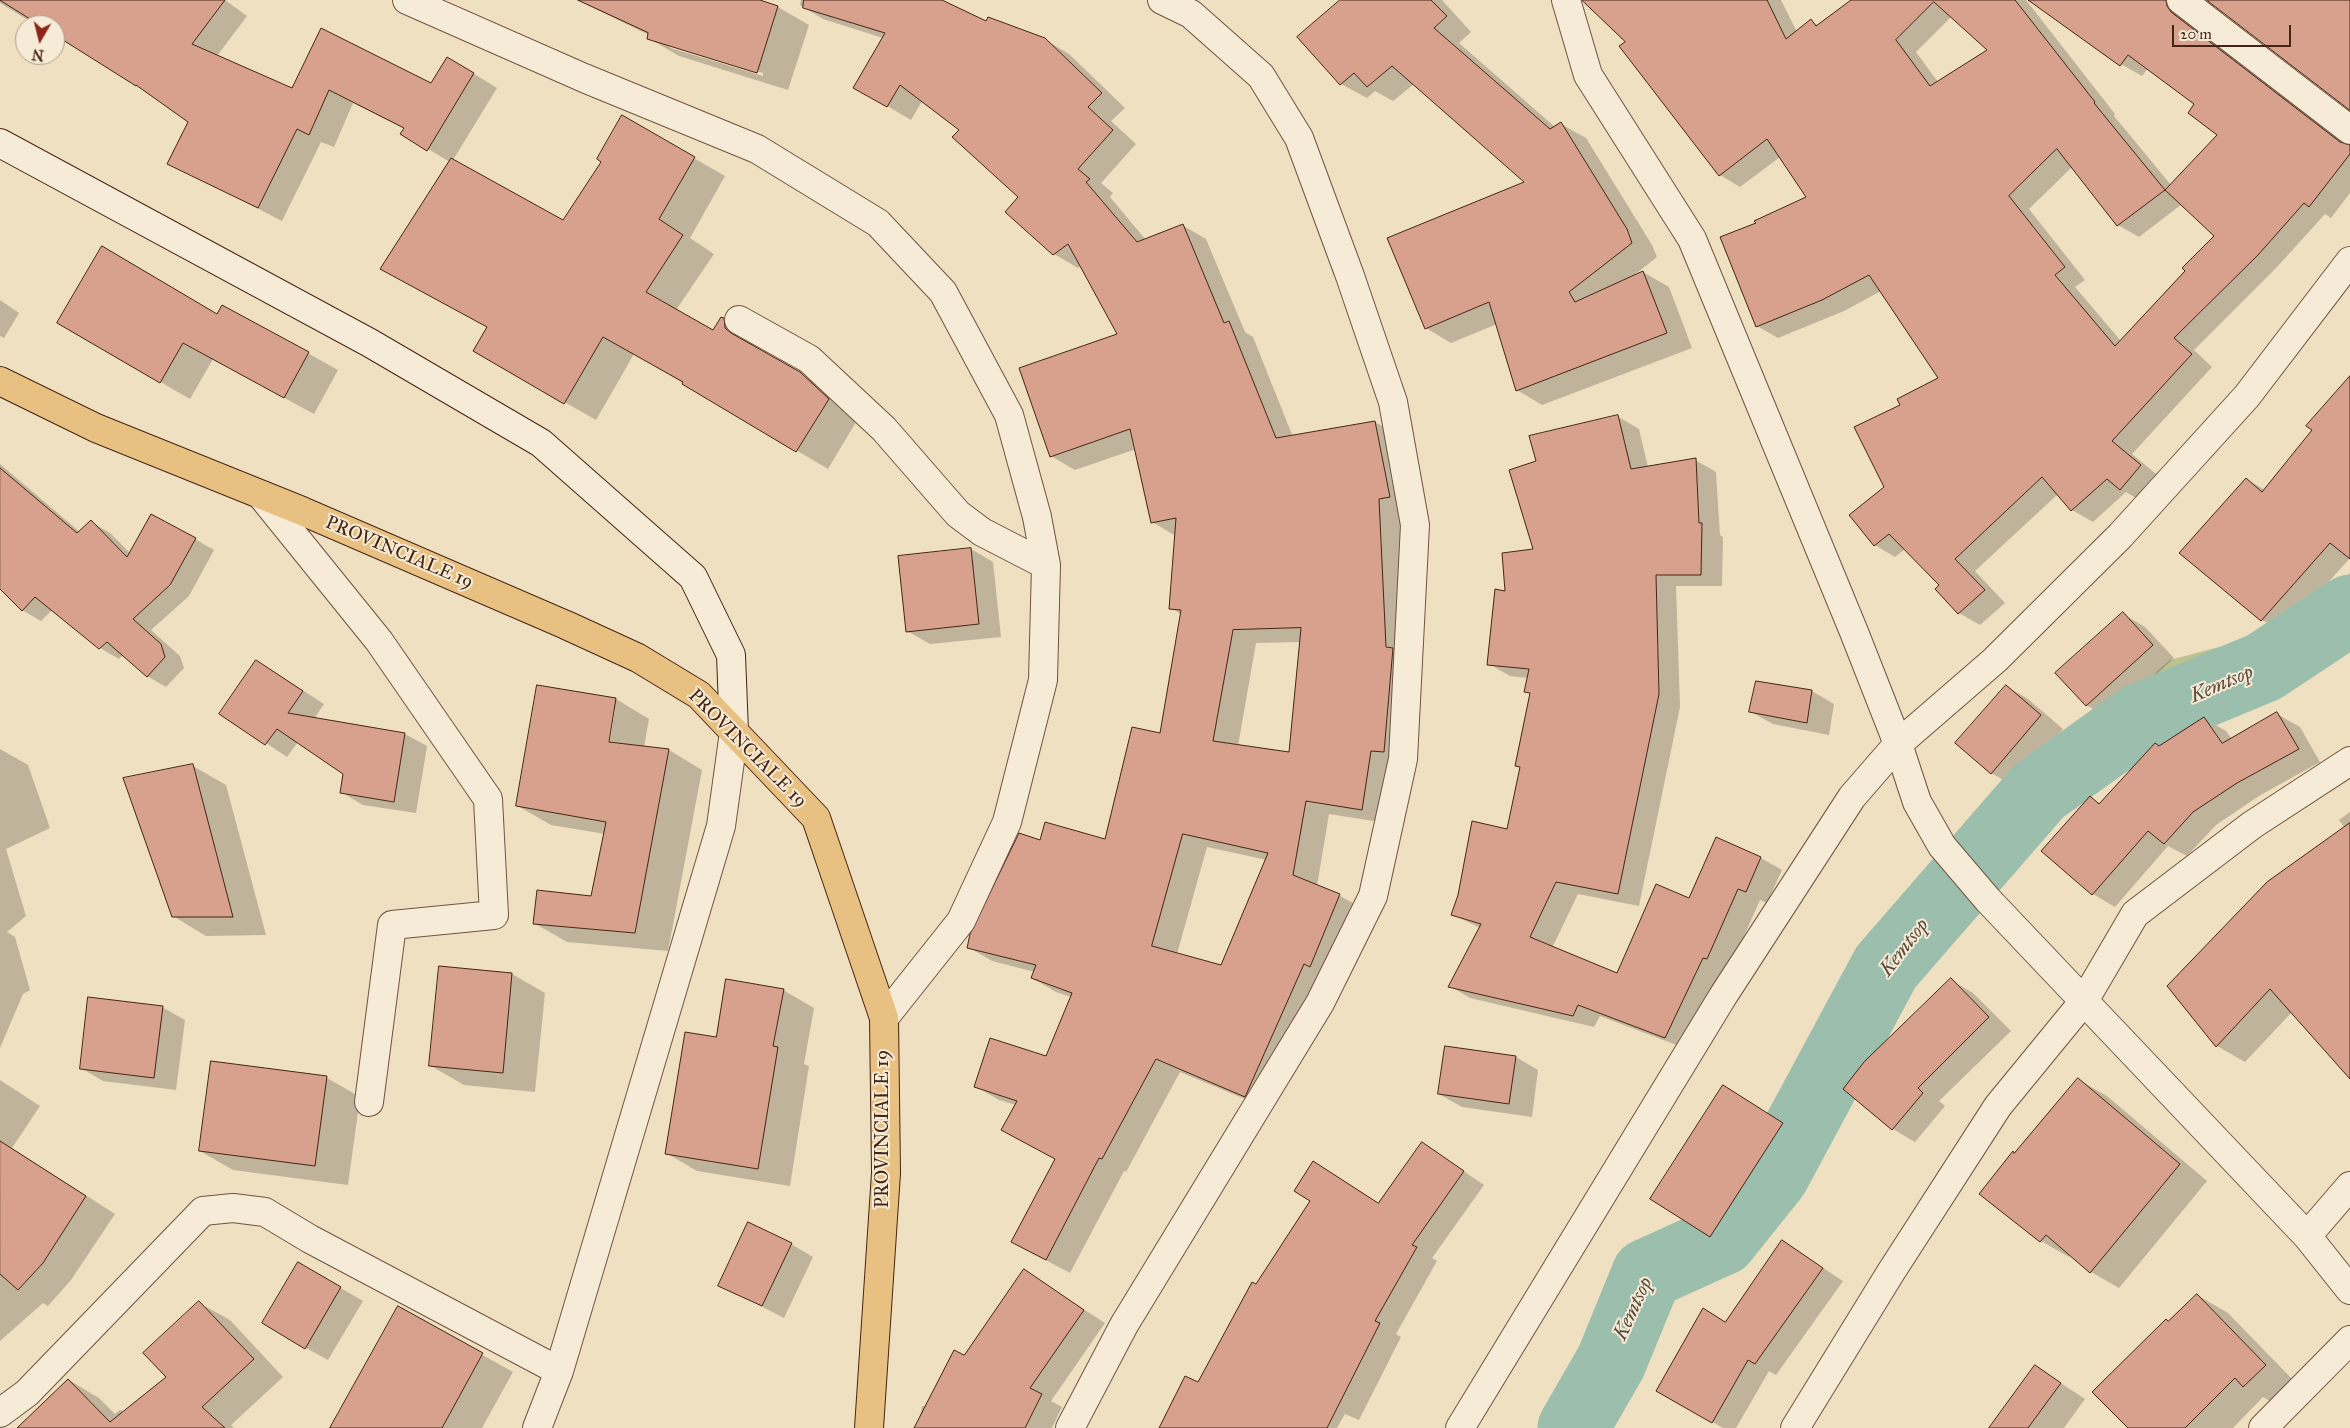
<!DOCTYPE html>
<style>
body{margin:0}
#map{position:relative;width:2350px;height:1428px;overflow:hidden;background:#f0e0c2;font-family:"IM FELL Great Primer",serif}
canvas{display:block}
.north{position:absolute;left:15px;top:15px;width:50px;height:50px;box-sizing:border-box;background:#f5ebd7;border:1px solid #af9c89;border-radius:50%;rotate:188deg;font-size:14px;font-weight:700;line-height:20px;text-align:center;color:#452514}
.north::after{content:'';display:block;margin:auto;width:18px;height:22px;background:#8f2418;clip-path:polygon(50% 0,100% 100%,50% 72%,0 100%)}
.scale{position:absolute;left:2172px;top:25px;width:119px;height:22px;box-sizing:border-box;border:2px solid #452514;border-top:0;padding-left:6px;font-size:15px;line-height:18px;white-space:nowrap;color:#452514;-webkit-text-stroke:4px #f5ebd7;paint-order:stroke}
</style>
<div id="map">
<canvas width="2350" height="1428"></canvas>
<div class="north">N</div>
<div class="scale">20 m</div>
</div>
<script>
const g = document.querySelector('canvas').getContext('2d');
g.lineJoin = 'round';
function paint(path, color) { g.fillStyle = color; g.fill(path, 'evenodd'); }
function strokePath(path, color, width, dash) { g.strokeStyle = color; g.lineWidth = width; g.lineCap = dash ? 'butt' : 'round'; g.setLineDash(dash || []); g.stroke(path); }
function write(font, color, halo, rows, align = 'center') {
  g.font = font + ' "IM FELL Great Primer",serif'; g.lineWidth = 4; g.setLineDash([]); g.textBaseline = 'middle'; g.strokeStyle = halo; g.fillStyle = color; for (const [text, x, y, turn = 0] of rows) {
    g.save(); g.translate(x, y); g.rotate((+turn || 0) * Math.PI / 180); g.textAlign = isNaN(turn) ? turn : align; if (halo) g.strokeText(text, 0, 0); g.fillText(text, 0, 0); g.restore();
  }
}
const green = new Path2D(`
 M2350,573v72l-75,47 -81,15 -193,157 -21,-37 190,-167 105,-28z`);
const shadow = new Path2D(`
 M0,0h225l22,16 -30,40 75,33 139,-4 40,-13 26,16 -44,72 110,62 40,-60 19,-45 103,59 -35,62 24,16 -38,56 38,22 8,-14 31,18 3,11 5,5 70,39 28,26 -31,52 -194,-115 -38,66 -121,-69 13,-24 -106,-58 68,-107 -22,-13 -23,-20 -52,-26 -19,44 -13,-5 -39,79 -113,-58 20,-41 -38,-28 -96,-61v-8h-19l-36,-22z
 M577,0h178l23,7 31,18 -21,65 -109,-34 -31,-18 1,-3zM667,44l96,29v3l-92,-28z
 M801,0h138l48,23 57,16 25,15 56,54 -14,13 25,23 -35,39 12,10 -3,4 36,43 36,-15 24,14 39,93 8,5 40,100 82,-15 24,14 14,74 -27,313 -57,-9 -12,72 23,10 24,13 -95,200 -89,-37 -54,100 -2,-1 -54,102 -34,-18 20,-96 -40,-54 -17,-5 -24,-14 72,-28 24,-61 -15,-5 -24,-14 3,-6 -43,-11 -24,-14 73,-105 65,-2 55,-105 21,-120 -11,-7 5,-72 -24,-14 -16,-73 -61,21 -24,-14 68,-121 -38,-70 -3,3 -24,-14 -34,-57 -59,-67 -39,-29 -11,19 -56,-33 28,-49 -60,-19 -23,-14zM1301,642l-11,111 -52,-7 18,-103zM1207,847l60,13 -45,106 -45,-12z
 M1340,0h102l29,32 -12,11 96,84 6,-3 25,14 66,107 5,12 -24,19 10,-4 26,15 23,61 -150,57 -25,-15 -20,-66 -46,19 -25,-15 100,-146 -112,-98 -21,17 -18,-10 -8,7 -26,-14z
 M1583,0h198l16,32 14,-11 8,5 34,-26h173l89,114 -1,2 57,69 48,-51 -23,-31 -48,-35 -6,8 -21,-12 -90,-64h161v26l158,120v47l-19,25 -6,-4 -47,52 -84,84 18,17 -80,87 29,24 -20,23 -15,-9 -33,30 -21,-12 -14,-16 -83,77 30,32 -25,22 -21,-12 -23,-24 5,-4 -36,-36 -10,8 -20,-12 27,-140 38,-26 -59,-88 -37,20 -66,27 -21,-12 1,-102 50,-27 -28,-40 -40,30 -20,-12 -93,-133zM1952,16l37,34 -51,32 -22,-30zM2072,167l46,58 21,12 43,-33 34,32 -95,105 -46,-54 10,-7 -56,-71z
 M0,300l19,13 -15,25 -4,-2z
 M223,306l115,64 -24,44 -101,-55 -23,40 -132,-76 160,-8z
 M2350,385v173l-66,74 -22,-12 -16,-141 19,11z
 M1617,416l22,13 9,38 47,-7 21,12 4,63 3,2 -1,49h-46l4,121 -41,199 -61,-12 -26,54 66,26 71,-74 27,-61 45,19 21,12 -15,33 -7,-3 -31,70 -42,79 -87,-33 -6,11 -124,-29 -20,-12 30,-58 -28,-14 56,-84 13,-62 -4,-2 14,-72 -5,-3 2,-13 -18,-2 -21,-12 17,-72 29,-42 3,-88z
 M0,464l80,68 11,-10 19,11 21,21 64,-15 19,11 -25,46 -38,34 29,26 4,12 -18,19 -19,-11 -24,-21 -4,4 -19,-11 -47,-39 -12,12 -19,-11 -22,-22z
 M971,549l22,13 8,75 -71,7 -23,-13z
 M2123,614l22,13 29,31 -65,60 -23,-13z
 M257,661l67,43 -10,15 91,15 22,12 -11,67 -53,-8 -22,-13 4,-19 -47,-31 -11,15 -66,-44z
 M2006,686l22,13 35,30 -49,57 -23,-13z
 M1812,691l22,13 -5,31 -56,-11 -22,-12z
 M616,699l33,20 -5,28 25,3 33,20 -34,181 -101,-9 -33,-19 58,-26 13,-63 -54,-9 -33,-19zM613,710h2l-6,38h-3z
 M2277,714l23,13 20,35 -61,34 -43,29 -29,31 -19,-10 -53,61 -22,-13 -50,-43 47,-54 11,7 103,-86 22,13 6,8z
 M0,749l28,16 22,63 -44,21 20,67 -19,16 8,5 15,53 -7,4 -23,54z
 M193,766l33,19 40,150 -60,1 -33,-20z
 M2350,812v265l-58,-65 -47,50 -28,-16 128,-218 -6,-8z
 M512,974l33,19 -10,99 -71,-7 -33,-19z
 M1951,980l22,13 38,38 -72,70 6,5 -30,36 -22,-13 -49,-41z
 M783,990l31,18 -10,56 5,2 -19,120 -93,-15 -31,-18 51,-114z
 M162,1007l23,13 -9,70 -73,-9 -22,-13z
 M1446,1047l70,10 22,13 -6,47 -70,-10 -23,-13z
 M212,1063l115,15 33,19 -12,88 -115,-15 -33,-19z
 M0,1080l40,26 -28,42 103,66 -44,66 -23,26 -5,-3 -43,38z
 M2079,1080l28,16 100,85 -88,107 -28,-16 -20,-18 -2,3 -28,-16 -26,-87z
 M1723,1087l93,56 -72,112 -33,-19z
 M1422,1143l62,42 -52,73 5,3 -41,73 5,3 -42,83 -14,-6 -8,14h-176l38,-44 58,-98 78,-111 44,29z
 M1782,1241l61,40 -67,94 -7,-4 -33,57h-13l-65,-37 68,-69z
 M791,1244l22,13 -29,61 -64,-33z
 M298,1263l65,38 -35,59 -22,-12z
 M1024,1271l81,52 -54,78 11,6 -10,21h-134l4,-22h4l38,-49z
 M2197,1295l31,18 68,70 -21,21 -12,-7 -30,31h-103l39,-106z
 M199,1303l31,17 53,57 -52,48 3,3h-216l51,-48 30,18 16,16 5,-4 5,2 43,-35z
 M398,1308l115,64 -31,56h-150z
 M2035,1366l50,33 -21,29h-74z`);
const river = new Path2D(`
 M1573,1428l38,-66 36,-88 75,-34 52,-65 112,-208 153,-176 102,-73 123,-51 86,-57`);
const building = new Path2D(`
 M0,0h225l-33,44 100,44 29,-60 110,55 16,-26 27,16 -47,78 -27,-17 4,-6 -75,-38 -20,45 -12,-6 -39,79 -91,-44 21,-42 -52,-37v1l-81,-51v-10h-15z
 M578,0h182l18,6 -21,67 -110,-34 1,-6z
 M804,0h138l44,21 2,-4 57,21 57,55 -14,14 25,23 -35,39 12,10 -4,3 51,60 46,-18 41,99 5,-2 47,117 99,-17 15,76 -11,2 7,148 7,1 -9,104 -13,-1 -9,59 -56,-9 -13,74 47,19 -30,73 -6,-3 -59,133 -89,-38 -54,100 -3,-1 -53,102 -35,-18 44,-83 -54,-29 16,-29 -43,-14 16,-49 56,18 26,-63 -41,-15 5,-13 -69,-17 3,-14 49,-101 21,7 5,-18 60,17 27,-112 28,6 21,-123 -12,-1 7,-91 -25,5 -21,-94 -80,28 -31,-89 98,-34 -49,-90 -15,11 -48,-43 13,-15 -66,-60 7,-7 -59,-45 -13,22 -34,-19 32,-55 -82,-25zM1301,628l-12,124 -76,-11 20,-111zM1183,834l85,19 -47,112 -69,-19z
 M1340,0h91l16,16 -13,12 116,101 11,-7 66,107 5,14 -63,49 6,10 68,-31 24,62 -151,58 -27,-89 -64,27 -38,-91 137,-56 -132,-116 -25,21 -13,-14 -14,12 -43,-48z
 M1582,0h185l19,39 25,-20 5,7 35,-26h164l80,102 -1,1 71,87 52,-55 -29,-22 6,-9 -66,-49 -8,11 -92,-66h138l1,6 4,6 169,130 10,3v9l-41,53 -5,-4 -46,52 -84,83 18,16 -80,87 29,24 -21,25 -13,-11 -36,32 -29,-34 -87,82 30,31 -27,24 -23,-25 4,-4 -50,-51 -15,12 -25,-31 35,-28 -30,-60 46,-22 -3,-6 41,-21 -69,-103 -47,25 -66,27 -36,-90 36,-14 -2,-2 52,-24 -39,-58 -48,37 -100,-130 6,-4zM1934,2l53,48 -57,36 -34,-46zM2057,149l60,77 48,-36 49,46 -32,32 3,3 -70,75 -60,-71 10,-8 -56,-71z
 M2207,0h143v110z
 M622,115l73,42 -36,62 24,16 -37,57 67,38 8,-13 3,1 1,10 6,5 69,39 29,27 -33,53 -114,-68 1,-2 -80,-45 -39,67 -91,-53 14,-24 -107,-58 71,-111 112,62 38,-58 -4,-3z
 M102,246l115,68 5,-9 87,47 -25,46 -101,-55 -23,40 -103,-60z
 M2350,376v183l-20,-16 -69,78 -82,-68 67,-75 16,14 50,-62 -6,-4z
 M1618,415l13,54 65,-11 3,65h3l-1,52h-45l3,119 -41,200 -62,-12 -26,55 87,36 39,-89 33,14 27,-61 45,20 -15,35 -8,-3 -31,70 -4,-1 -38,80 -87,-33 -5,11 -125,-29 33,-63 -30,-9 7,-20 14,-74 35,8 13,-62 -5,-1 15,-73 -6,-1 5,-23 -42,-4 8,-76 10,2 -3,-38 31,-4 -24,-79 27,-9 -7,-25z
 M0,468l77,65 14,-13 36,37 24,-43 45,24 -26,47 -37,34 28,25 4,13 -18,20 -40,-35 -8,7 -64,-52 -13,14 -22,-22z
 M971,548l8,76 -73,8 -8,-76z
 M2123,612l30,33 -67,61 -31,-33z
 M256,660l47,31 -15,22 117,20 -11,69 -54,-9 3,-19 -66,-45 -12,16 -46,-31z
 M1756,681l56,9 -5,33 -58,-11z
 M537,685l79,13 -7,44 60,7 -34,184 -102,-9 4,-34 54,6 15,-74 -90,-16z
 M2006,685l35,30 -50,59 -36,-31z
 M2277,712l22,37 -62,34 -44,29 -29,32 -16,-13 -56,64 -51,-44 49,-55 9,8 56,-61 4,3 45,-29 18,26z
 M193,764l40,153h-61l-49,-139z
 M2350,823v256l-80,-90 -54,58 -49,-61 100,-104z
 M439,966l73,7 -9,100 -74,-7z
 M1951,978l38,39 -71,71 5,5 -31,37 -49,-41 21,-27z
 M726,979l58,10 -11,57 5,1 -20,122 -93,-15 20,-122 31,5z
 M88,997l75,9 -9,72 -74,-9z
 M1445,1046l71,10 -7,48 -71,-10z
 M211,1061l116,15 -12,90 -116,-15z
 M2078,1078l102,86 -90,109 -44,-38 -6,7 -61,-48 34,-43 1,2z
 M1723,1085l60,38 -73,114 -60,-38z
 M0,1141l86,55 -43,67 -25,27 -18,-16z
 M1422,1142l42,29 -52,74 5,2 -42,74 5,2 -53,105h-168l26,-52 13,6 54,-100 4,2 54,-83 -16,-10 19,-30 65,42z
 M748,1222l44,21 -30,63 -44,-20z
 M1782,1240l41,28 -68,96 -7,-4 -36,63 -56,-32 47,-83 22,14z
 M298,1262l43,25 -36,62 -43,-26z
 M1024,1269l60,41 -54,78 12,6 -17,34h-111l40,-78 10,5z
 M2197,1294l69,71 -23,22 -8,-9 -50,50h-57l-36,-36 74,-73 2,2z
 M199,1301l55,58 -52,48 23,21h-208l51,-49 42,43 56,-45 -23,-24z
 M398,1306l85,47 -41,75h-112z
 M2035,1365l26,18 -33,45h-39z`);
const street = new Path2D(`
 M407,0l177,78 173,71 121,74 65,69 66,123 28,102 9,48 -3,115 -36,142 -46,99 -77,97
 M1566,0l22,75 104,164 162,393 44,112 19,58 25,44 46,54 319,336 43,54
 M2181,0l169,130
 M739,320l70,39 75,70 74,85 24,18 64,33
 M261,495l118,146 109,158 6,116 -102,10 -23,177
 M2307,1236l43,-50
 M0,1413l27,-20 176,-182 30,-3 32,4 45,27 249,132
 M537,1428l22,-57 162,-545 13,-94
 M1070,1428l54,-103 196,-322 53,-107 30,-137 12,-234 -22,-123 -43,-126 -51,-138 -38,-62 -70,-62 -29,-14
 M1460,1428l263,-432 129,-199 46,-53 97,-84 125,-124 127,-140 103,-135
 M1795,1428l96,-156 107,-166 86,-105 51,-87 117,-89 98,-64
 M2263,1428l87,-88`);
const secondary = new Path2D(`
 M0,143l370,200 171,100 152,134 38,78 3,77`);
const primary = new Path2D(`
 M0,381l96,47 206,83 264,114 72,33 61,37 117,123 68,200 2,155 -17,255`);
const streetNames = [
 ["PROVINCIALE 19",399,553,23],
 ["PROVINCIALE 19",747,749,45],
 ["PROVINCIALE 19",883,1129,-90]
];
const waterNames = [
 ["Kemtsop",2222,685,-23],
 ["Kemtsop",1905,948,-52],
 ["Kemtsop",1634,1309,-65]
];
paint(green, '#bec190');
paint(shadow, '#0003');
strokePath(river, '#9bbead', 71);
paint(building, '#d7a18d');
strokePath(building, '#452514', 1);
strokePath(street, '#705440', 30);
strokePath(secondary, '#452514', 30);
strokePath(primary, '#452514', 30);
strokePath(street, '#f5ebd7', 28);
strokePath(secondary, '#f5ebd7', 28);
strokePath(primary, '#e8c081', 28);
write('19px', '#452514', '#f5ebd7', streetNames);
write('italic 20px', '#5a4b3a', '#f5ebd7', waterNames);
</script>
